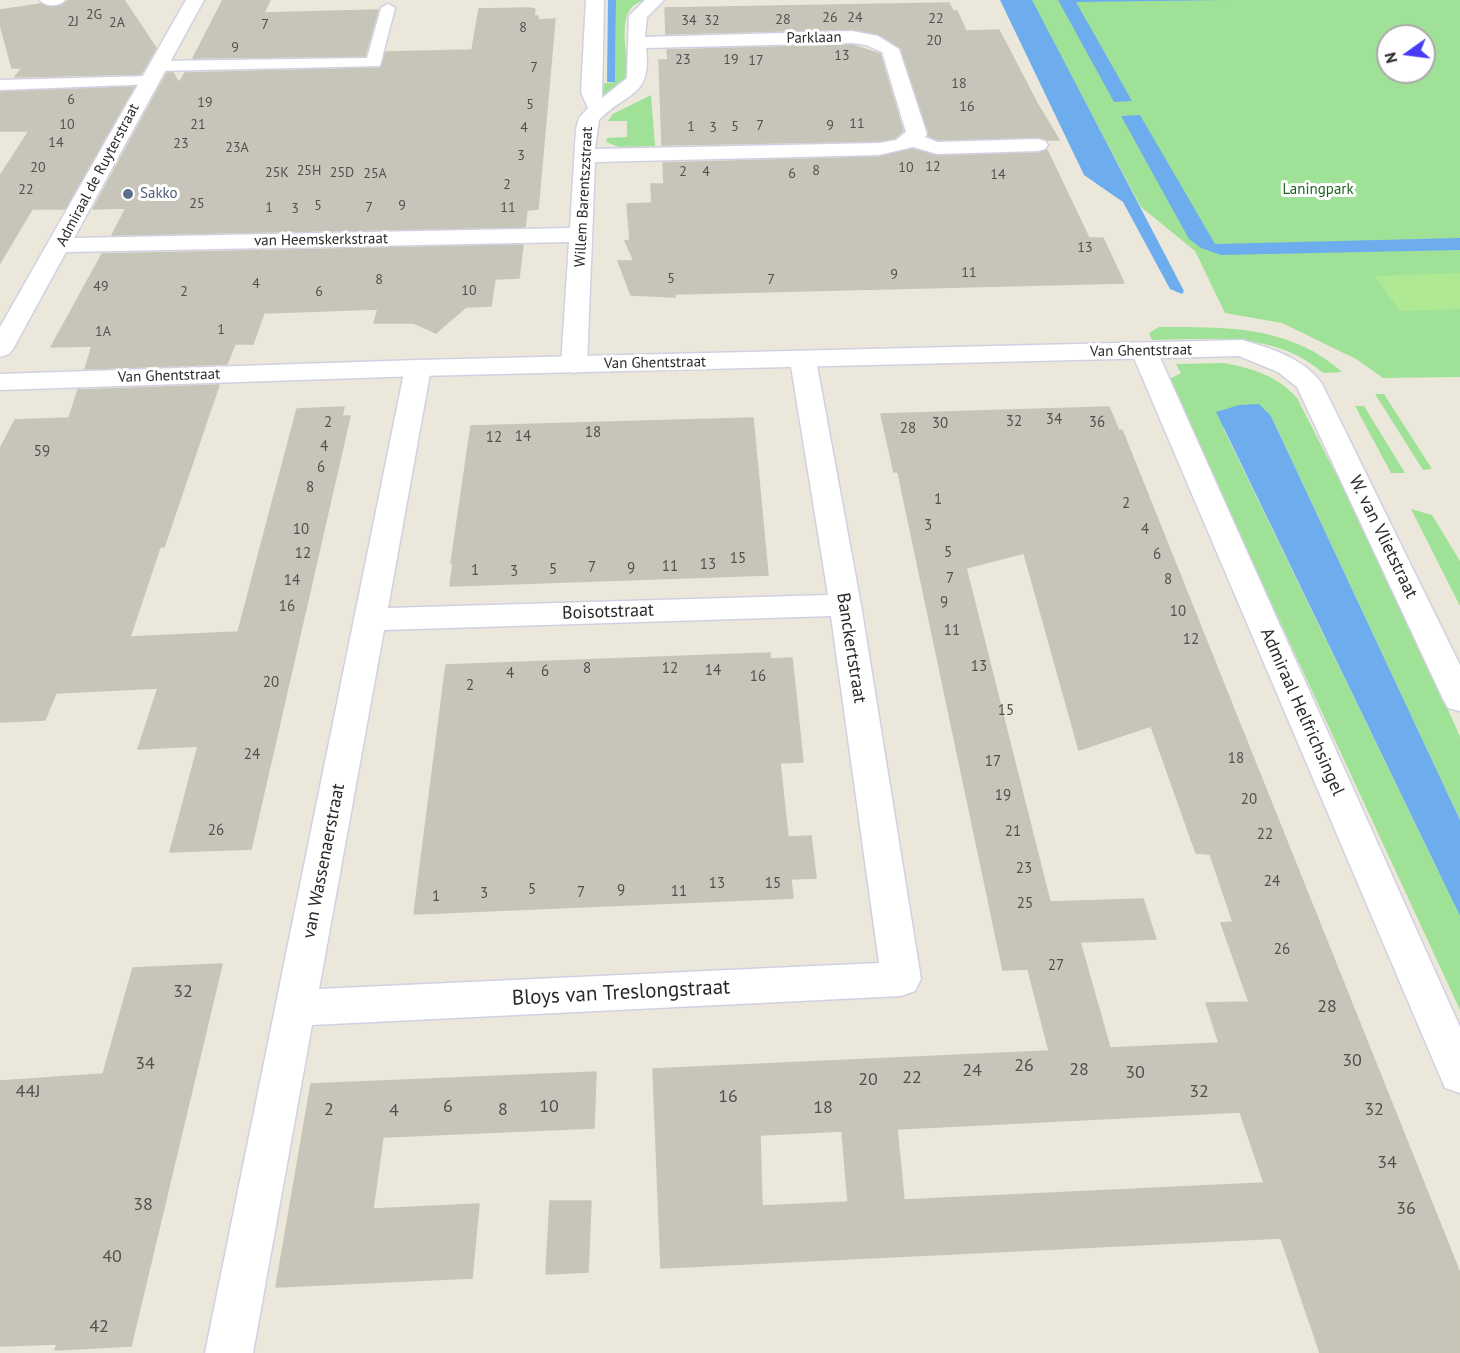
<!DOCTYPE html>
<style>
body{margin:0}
#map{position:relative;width:1460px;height:1353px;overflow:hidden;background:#ebe8db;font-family:"PT Sans",sans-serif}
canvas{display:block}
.north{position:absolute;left:1376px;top:24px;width:60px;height:60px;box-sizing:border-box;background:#fff;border:2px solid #a9a9a9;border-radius:50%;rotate:256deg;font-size:16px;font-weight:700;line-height:24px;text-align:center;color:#292929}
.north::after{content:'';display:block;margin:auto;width:21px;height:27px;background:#463bf8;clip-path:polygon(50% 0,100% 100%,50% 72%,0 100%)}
</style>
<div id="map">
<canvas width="1460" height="1353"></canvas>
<div class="north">N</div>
</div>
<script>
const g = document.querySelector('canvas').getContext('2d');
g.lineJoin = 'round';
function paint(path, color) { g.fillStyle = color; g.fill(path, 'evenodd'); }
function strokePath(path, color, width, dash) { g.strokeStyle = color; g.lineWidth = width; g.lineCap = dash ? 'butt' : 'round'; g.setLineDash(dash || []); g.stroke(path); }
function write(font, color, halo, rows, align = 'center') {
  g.font = font + ' "PT Sans",sans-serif'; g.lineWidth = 6; g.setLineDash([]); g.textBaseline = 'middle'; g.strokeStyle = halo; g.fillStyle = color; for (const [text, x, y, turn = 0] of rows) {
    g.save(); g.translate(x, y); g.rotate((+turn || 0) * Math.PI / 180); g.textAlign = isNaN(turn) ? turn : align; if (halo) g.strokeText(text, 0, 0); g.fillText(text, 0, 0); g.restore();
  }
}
const green = new Path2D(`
 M616,0h32c-40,5 -14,59 -24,81 -3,9 -14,13 -22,17l-2,-14 15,-2z
 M1030,0h430v377l-77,1 -27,-19 -74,-36 -57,-10 -30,-62 -54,-44zM1388,36h36v36h-36z
 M651,95l4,51 -36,1 -13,-5 1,-4 20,-1v-16h-19l5,-7z
 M1159,327c66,0 131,-2 183,45l-19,1c-48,-42 -111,-34 -171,-33l-3,-7z
 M1224,363c28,5 54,13 73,35l101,197 62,142v83l-189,-404 -48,12 237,488v94l-292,-630 13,-7 -5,-9z
 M1375,394h9l48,75 -9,1z
 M1355,406h9l41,67h-14z
 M1411,509l21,6 28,46v45z`);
const pitch = new Path2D(`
 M1460,273v36l-60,2 -25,-35z`);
const water = new Path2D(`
 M608,0h8l-1,82h-8z
 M1000,0h32l152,291 -2,3 -12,-5 -47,-87 -39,-27z
 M1058,0h170l-152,2 56,99 -18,1z
 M1140,115l75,129 245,-6v12l-239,5 -20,-7 -12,-9 -68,-123z
 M1259,404l12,12 189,404v96l-244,-504 23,-7z`);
const building = new Path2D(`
 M70,0h54l32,48 -15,26 -126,3 7,-9h-10l-12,-44v-14l41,-6 15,3z
 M223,0h47l-6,13 114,-3 -13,46 -172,2z
 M949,3l4,8h4l9,20 33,-1 39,75 21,35h-12l-9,-3 -100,3 -10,-4 -27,-88 -23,-14 -26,-5 -186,5 -1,-26z
 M528,8l7,1 -1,7h4v4l17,-1 -17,190 -11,1 -2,17 -413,8 14,-27 -33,1 74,-136h6l6,10 6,-10 195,-5 6,-16 86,-2 7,-41z
 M852,45l28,9 23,77 -8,7 -16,3 -217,4 -3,-85h9l-1,-10z
 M134,87l-69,122h-33l-32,54v-87l29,-45h-29v-39z
 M913,149l24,7 101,-3 9,-3 42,88h14l21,45 -449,11v3l-44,-2 -13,-34h16l-9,-20 5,-1 -3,-36 25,-1 -1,-19h13l-1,-21 216,-6z
 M523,245l-4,33 -24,1 -4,27 -25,1 -30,26 -22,-10h-40l4,-14 -114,4 -11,31h-18l-8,20 -142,5 7,-23 -41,1 51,-93z
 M219,385l-55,162h-4l-30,90 108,-5 59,-223 47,-2 -2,9h8l-99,433 -81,3 28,-106 -60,3 20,-61 -102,5 -11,27 -45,2v-273l15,-29 54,-2 9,-28z
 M1109,407l10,24 3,-1 338,843v80h-140l-39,-115 -620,30 -8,-199 396,-18 -21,-82 -25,1 -105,-498h-4l-13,-58zM1024,553l55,197 72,-24 45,127 14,1 23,68 -12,1 28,79 -43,1 13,40 -109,5 -30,-106 76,-3 -13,-40 -93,3 -84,-334zM1240,1112l24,71 -360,17 -7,-71zM842,1131l6,71 -86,4 -2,-71z
 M753,418l15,157 -318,11 3,-23h-2l20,-137z
 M770,653v6l22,-1 11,104 -23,1 8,74 23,-1 5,42 -25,1 2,19 -379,16 32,-249z
 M222,964l-91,382 -76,4 2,-6 -57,2v-265l103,-7 30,-106z
 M596,1072l-2,56 -211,9 -10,72 106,-5 -7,74 -196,9 35,-203z
 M550,1201h41l-3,71 -42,2z`);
const service = new Path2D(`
 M40,0h25c-5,7 -20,7 -25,0z
 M388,4l7,4 -15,58 -223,5 -8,-5 8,-5 210,-3 14,-50z
 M149,76l8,5 -2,3 -155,6v-10z`);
const minor = new Path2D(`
 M186,0h18l-130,238 496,-10 6,-99 3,-11 9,-10 -7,-16 5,-92h18l-2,98 25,-20 2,-62 16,-16h19l-17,17 -2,20 207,-6 26,5 21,13 28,85 -2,3 13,5 100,-3 7,2 3,4 -3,4 -7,2 -101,3 -24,-7 -34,8 -284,7 -8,203 -4,5 -9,3 -9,-3 -4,-5 8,-123 -503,10 -53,97 -4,5 -9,3v-30zM852,43l14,2 16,7 24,80 -10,8 -17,3 -284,6 4,-29c28,-29 53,-22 47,-72z
 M1144,343l9,3 4,5 303,676v66l-15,-5 -6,-14 -308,-723 4,-5z
 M803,352l9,3 4,5 45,245 60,374 -6,12 -14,5 -589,29 -59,328h-48l200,-985 4,-6 9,-2 9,2 4,6 -43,240 440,-13 -38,-235 4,-5zM831,616l48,347 -560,26 65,-359z`);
const tertiary = new Path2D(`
 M1242,340c29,8 63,19 80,44l138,281v46l-12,-3 -5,-9 -146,-312 -19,-15 -39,-16 -821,20 -418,14v-16l418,-14z`);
const markers = [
 [128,194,6,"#5c6f8a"]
];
const farNumbernames = [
 ["2G",94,15],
 ["26",830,18],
 ["24",855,18],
 ["22",936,19],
 ["28",783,20],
 ["34",689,21],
 ["32",712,21],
 ["2J",73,22],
 ["2A",117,23],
 ["7",265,25],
 ["8",523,28],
 ["20",934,41],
 ["9",235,48],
 ["13",842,56],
 ["23",683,60],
 ["19",731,60],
 ["17",756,61],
 ["7",534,68],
 ["18",959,84],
 ["6",71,100],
 ["19",205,103],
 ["5",530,105],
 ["16",967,107],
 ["11",857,124],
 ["10",67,125],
 ["21",198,125],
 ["7",760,126],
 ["9",830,126],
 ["1",691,127],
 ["5",735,127],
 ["4",524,128],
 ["3",713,128],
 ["14",56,143],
 ["23",181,144],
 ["23A",237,148],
 ["3",521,156],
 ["12",933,167],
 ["20",38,168],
 ["10",906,168],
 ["25H",309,171],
 ["8",816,171],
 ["2",683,172],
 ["4",706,172],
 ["25K",277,173],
 ["25D",342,173],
 ["25A",375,174],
 ["6",792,174],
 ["14",998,175],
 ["2",507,185],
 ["22",26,190],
 ["25",197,204],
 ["5",318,206],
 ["9",402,206],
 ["1",269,208],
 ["7",369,208],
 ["11",508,208],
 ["3",295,209],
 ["13",1085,248],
 ["11",969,273],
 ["9",894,275],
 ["5",671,279],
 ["8",379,280],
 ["7",771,280],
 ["4",256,284],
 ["49",101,287],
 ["10",469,291],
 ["2",184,292],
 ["6",319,292],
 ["1",221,330],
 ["1A",103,332]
];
const farStreetnames = [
 ["Parklaan",814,38,-1],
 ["Admiraal de Ruyterstraat",98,175,-62],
 ["Willem Barentszstraat",584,197,-87],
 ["van Heemskerkstraat",321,240,-1],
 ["Van Ghentstraat",1141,351,-1],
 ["Van Ghentstraat",655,363,-1],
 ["Van Ghentstraat",169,376,-2]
];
const farParknames = [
 ["Laningpark",1318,190]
];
const farServicenames = [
 ["Sakko",140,194]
];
const numberNames = [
 ["34",1054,420],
 ["32",1014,422],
 ["2",328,423],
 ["36",1097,423],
 ["30",940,424],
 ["28",908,429],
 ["18",593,433],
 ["14",523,437],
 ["12",494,438],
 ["4",324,447],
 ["59",42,452],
 ["6",321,468],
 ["8",310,488],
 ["1",938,500],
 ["2",1126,504],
 ["3",928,526],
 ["10",301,530],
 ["4",1145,530],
 ["5",948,553],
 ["12",303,554],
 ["6",1157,555],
 ["15",738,559],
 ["13",708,565],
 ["11",670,567],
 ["7",592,568],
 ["9",631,569],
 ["5",553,570],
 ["1",475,571],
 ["3",514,572],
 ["7",950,579],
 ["8",1168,580],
 ["14",292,581],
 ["9",944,603],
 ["16",287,607],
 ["10",1178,612],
 ["11",952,631],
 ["12",1191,640],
 ["13",979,667],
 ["8",587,669],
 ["12",670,669],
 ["14",713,671],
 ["6",545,672],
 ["4",510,674],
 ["16",758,677],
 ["20",271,683],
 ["2",470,686],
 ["15",1006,711],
 ["24",252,755],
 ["18",1236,759],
 ["17",993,762],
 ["19",1003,796],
 ["20",1249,800],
 ["26",216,831],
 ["21",1013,832],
 ["22",1265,835],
 ["23",1024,869],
 ["24",1272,882],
 ["13",717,884],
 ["15",773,884],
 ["5",532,890],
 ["9",621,891],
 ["11",679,892],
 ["7",581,893],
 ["3",484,894],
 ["1",436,897],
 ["25",1025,904],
 ["26",1282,950],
 ["27",1056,966]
];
const streetNames = [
 ["W. van Vlietstraat",1383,537,64],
 ["Boisotstraat",608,612,-2],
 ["Banckertstraat",851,648,81],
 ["Admiraal Helfrichsingel",1302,712,66],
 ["van Wassenaerstraat",324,861,-79]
];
const nearNumbernames = [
 ["32",183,992],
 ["28",1327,1007],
 ["30",1352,1061],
 ["34",145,1064],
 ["26",1024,1066],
 ["28",1079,1070],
 ["24",972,1071],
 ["30",1135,1073],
 ["22",912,1078],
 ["20",868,1080],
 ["44J",28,1092],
 ["32",1199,1092],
 ["16",728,1097],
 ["6",448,1107],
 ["10",549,1107],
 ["18",823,1108],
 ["2",329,1110],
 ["8",503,1110],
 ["32",1374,1110],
 ["4",394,1111],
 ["34",1387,1163],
 ["38",143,1205],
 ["36",1406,1209],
 ["40",112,1257],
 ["42",99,1327]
];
const nearStreetnames = [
 ["Bloys van Treslongstraat",621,993,-3]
];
paint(green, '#9fe297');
paint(pitch, '#b0e993');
paint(water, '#6eaded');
paint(building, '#c7c5ba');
strokePath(building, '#c7c5b5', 1.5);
strokePath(service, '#d1d0e2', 3);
strokePath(minor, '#d1d0e2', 3);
strokePath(tertiary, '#d1d0e2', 3);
paint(service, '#fff');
paint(minor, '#fff');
paint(tertiary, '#fff');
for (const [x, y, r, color] of markers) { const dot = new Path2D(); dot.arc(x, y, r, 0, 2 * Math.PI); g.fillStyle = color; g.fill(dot); strokePath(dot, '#fff', 2); }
write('14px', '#50504d', null, farNumbernames);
write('15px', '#292929', '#fff', farStreetnames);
write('15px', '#1a651d', '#fff', farParknames);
write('15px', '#4e5e75', '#fff', farServicenames, 'left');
write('15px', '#50504d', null, numberNames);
write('18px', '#292929', '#fff', streetNames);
write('18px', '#50504d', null, nearNumbernames);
write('21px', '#292929', '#fff', nearStreetnames);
</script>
